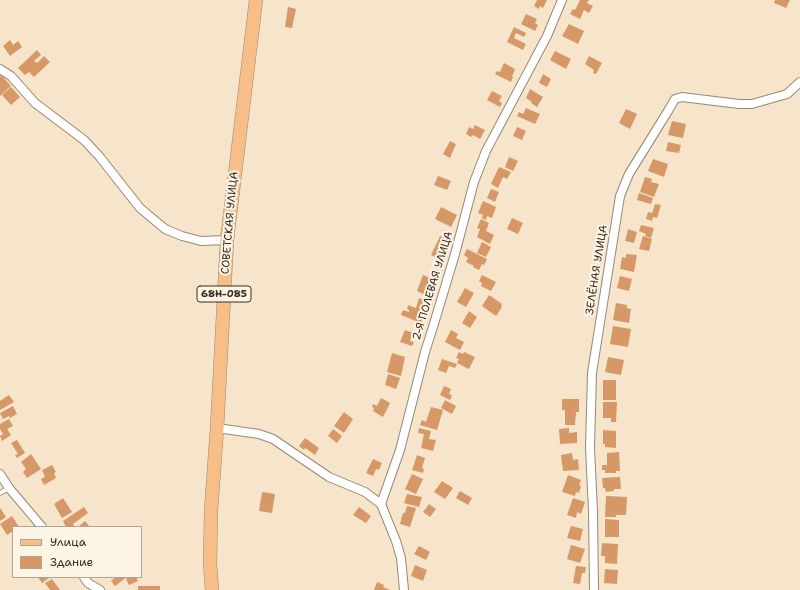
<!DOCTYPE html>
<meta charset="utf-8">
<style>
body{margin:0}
#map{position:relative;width:800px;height:590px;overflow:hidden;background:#f6e5cb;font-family:"Shantell Sans",sans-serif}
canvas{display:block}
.legend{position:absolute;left:12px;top:526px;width:130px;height:52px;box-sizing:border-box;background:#fcf5e5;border:1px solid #afa495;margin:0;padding:5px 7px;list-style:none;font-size:12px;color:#3b2a1e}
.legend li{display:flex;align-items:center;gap:8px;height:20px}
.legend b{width:20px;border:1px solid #afa495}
</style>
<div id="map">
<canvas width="800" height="590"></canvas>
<ul class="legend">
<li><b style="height:5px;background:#f7be88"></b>Улица</li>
<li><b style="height:11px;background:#d59866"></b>Здание</li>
</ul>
</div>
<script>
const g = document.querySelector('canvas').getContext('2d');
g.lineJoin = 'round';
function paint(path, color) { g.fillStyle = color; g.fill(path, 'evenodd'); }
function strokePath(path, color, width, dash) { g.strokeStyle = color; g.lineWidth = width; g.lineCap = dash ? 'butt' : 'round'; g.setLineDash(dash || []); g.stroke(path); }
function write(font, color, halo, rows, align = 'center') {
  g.font = font + ' "Shantell Sans",sans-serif'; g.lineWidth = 4; g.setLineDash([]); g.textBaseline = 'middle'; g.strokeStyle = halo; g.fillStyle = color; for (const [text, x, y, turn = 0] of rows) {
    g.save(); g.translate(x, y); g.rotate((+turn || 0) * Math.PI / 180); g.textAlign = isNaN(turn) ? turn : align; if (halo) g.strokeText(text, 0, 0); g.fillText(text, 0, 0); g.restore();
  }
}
const building = new Path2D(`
 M537,0h10l-4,8 -3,-2 -1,3 -5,-3z
 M580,0h9l-2,3 6,3 -4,7 -5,-3 -4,9 -10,-5 3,-5 2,1z
 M775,0h15l-4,8 -12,-5z
 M288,7l8,2 -4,19 -7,-1z
 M526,14l11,5 -2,4 3,2 -3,6 -14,-7z
 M569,24l15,7 -6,13 -16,-8z
 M514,27l12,6 -2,4 -8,-4 -2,5 12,6 -3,6 -16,-8z
 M10,40l3,5 5,-4 4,6 -12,9 -7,-10z
 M37,50l4,5 -7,6 3,2 7,-7 6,6 -16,15 -5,-5 -4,3 -7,-7z
 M555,51l16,8 -5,10 -16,-9z
 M589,56l13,7 -6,11 -3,-1 1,-3 -9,-6z
 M504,63l11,6 -3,8h1l-2,5 -16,-8 2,-3 3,1z
 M543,74l8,5 -4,8 -8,-4z
 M1,75l10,11 -11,10v-19z
 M11,87l9,10 -9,8 -9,-10z
 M530,89l13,8 -6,10 -6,-4 1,-1 -6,-4z
 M492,91l10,5 -3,5 3,2 -2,4 -13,-7z
 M526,108l14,6 -5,10 -18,-8 2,-4 4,2z
 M626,109l11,5 -7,15 -11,-6z
 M672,121l14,3 -3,14 -15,-3z
 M475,125l10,5 -5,9 -7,-4 -2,2 -5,-3 3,-7 4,2z
 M517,127l9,4 -4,9 -9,-4z
 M450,141l6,3 -6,14 -7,-4z
 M668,142l13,3 -2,8 -13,-2z
 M509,157l9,4 -5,10 -8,-4z
 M653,159l15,5 -4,13 -16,-6z
 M499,167l12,5 -4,7 -4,-2 -5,11 -7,-4z
 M438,176l13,5 -4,9 -13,-5z
 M645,177l7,2 -1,3 8,2 -5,13 -14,-5z
 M491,189l8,3 -4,10 -8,-4z
 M639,193l14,5 -2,6 -14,-4z
 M483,201l13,6 -4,11 -5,-2 -1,4 -4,-2 1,-3 -5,-2z
 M655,204l6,1 -4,13 -4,-1 -1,4 -6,-2 2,-7 4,1z
 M441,207l16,8 -6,12 -16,-8z
 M512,218l11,5 -5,11 -11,-5z
 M481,219l8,4 -3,8 8,4 -4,9 -13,-7 3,-8 -3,-1z
 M641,225l13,3 -3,10 -6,-2 1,-2 -7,-3z
 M628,229l9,3 -3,11 -9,-2z
 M440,236l9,5 -1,3h-2l-2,5 4,2 -5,10 -12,-6z
 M643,236l9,3 -3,12 -10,-2z
 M482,242l9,5 -5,10 -9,-4z
 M467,249l20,10 -3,6 -2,-1 -3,6 -6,-3 1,-1 -8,-4 2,-4 -4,-3z
 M626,254l11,1 -3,17 -14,-3 2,-12 4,1z
 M423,275l11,5 -7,16 -10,-5z
 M482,275l14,7 -5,9 -10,-5 1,-3 -3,-2z
 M620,276l12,3 -3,12 -12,-3z
 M465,288l9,5 -8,14 -9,-5z
 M489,295l13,9 -1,2 1,1 -6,9 -14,-10z
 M419,298l9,3 -2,5 -2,-1 -4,11 3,1 -2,6 -20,-8 2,-5 6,2v-2l-2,-1 1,-4 8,3z
 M616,303l11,2v3l4,1 -2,14 -16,-3z
 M469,311l8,6 -7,11 -8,-5z
 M613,326l18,3 -3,18 -18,-3z
 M405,330l8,3 -3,8 4,1 -2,4 -12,-4z
 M451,330l7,4 -2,4 8,4 -4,8 -15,-8z
 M459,352l4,2 1,-2 11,5 -6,12 -12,-6 2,-4 -3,-1z
 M392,353l13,4 -4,19 -14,-4z
 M608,357l16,3 -3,15 -16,-3z
 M442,359l15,5 -2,4 -6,-2 -3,7 -8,-3z
 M388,374l12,4 -4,11 -11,-4z
 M603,380h13v20h-13z
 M444,386l7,3 -2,5 3,1 -2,5 -10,-5z
 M9,395l5,7 -14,8v-9z
 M381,398l9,5 -7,14 -10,-6 1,-3 -2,-1 1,-3 4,2z
 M562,399h17v13h-3l-1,13h-10v-15h-3z
 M445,400l11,6 -4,8 -11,-6z
 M603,402h14l-1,20h-5v-4h-8z
 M13,406l4,8 -7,4 -1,-2 -6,3 -3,-6z
 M431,407l12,3 -6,20 -17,-5 2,-5 4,2z
 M344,412l9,7 -9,14 -10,-7z
 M9,419l4,7 -6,3 4,6 -9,6 -2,-5 3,-2 -3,-5v-5z
 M419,428l12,3 -2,8 7,1 -3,11 -12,-3 3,-14 -6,-1z
 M569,428v5l8,-1v11l-17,1 -1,-15z
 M333,429l9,7 -5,7 -9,-7z
 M603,430l13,1v17l-11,-1v-3h-2z
 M305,438l14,10 -4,7 -10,-7 -1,2 -5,-4z
 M17,440l8,13 -8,5 -2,-3 3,-1 -7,-11z
 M619,452l1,19h-4v2h-11v-3h-3v-5h5v-12z
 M572,453l1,7 5,-1 1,11 -16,1 -2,-16z
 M31,454l10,15 -14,9 -4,-6 3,-3 -5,-7z
 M417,455l8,3 -3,10 2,1 -1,4 -11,-3z
 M373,459l9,4 -3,7 -3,-1 -3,7 -7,-3z
 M52,465l4,7 -2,1 2,5 -12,7 -3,-6 4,-2 -3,-7z
 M412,474l11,5 -7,15 -11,-5z
 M568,475l13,5 -2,5 2,1 -2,7 -3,-1 -1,4 -13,-4z
 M620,477l1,12h-7v2l-8,1 -1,-4h-2l-1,-10z
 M442,481l11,7 -8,11 -11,-7z
 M460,491l12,7 -4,7 -12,-7z
 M262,492l13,2 -3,19 -13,-2z
 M407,494l15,3 -3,10 -15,-4z
 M606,496l21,1 -1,18h-10v2h-11z
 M63,498l9,14 -10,6 -8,-14z
 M573,498l12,4 -4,12 -4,-2 -1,6 -9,-3z
 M429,504l7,5 -6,8 -7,-5z
 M407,506l9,2 -6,19 -10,-3 3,-11h2z
 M84,507l4,6 -15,11 1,2 -1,1h-7l-3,-6z
 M359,507l12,9 -5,7 -13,-8z
 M0,508l6,9 -6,4z
 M12,516l7,11h-6v4l-6,4 -7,-11z
 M605,519l14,1v17h-14z
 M85,521l5,6h-12z
 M571,526l12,3 -3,12 -13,-3z
 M602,543l16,1 -1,20 -12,-1v-7h-4z
 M571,545l14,4 -5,14 -13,-4z
 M419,546l11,6 -4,8 -12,-6z
 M415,565l12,5 -4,11 -12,-5z
 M576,566l10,1 -1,6h-3l-2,11 -7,-1z
 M605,569l13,1 -1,14 -13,-1z
 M38,577h12l-8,6z
 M116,577h11l-12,9 -4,-5z
 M130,577h6l2,4 -9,4 -3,-6z
 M52,579l8,11h-10l-5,-7z
 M377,582l7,3 -1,2 7,3h-16z
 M138,586h22v4h-22z`);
const service = new Path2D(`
 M0,493l9,-5`);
const minor = new Path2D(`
 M0,69l11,7 24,27 49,37 15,16 41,52 25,21 17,7 19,5 26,-1
 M217,428l42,6 14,5 56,38 36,15 16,12
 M0,474l9,14 33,39
 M84,577l4,6 12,7
 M404,590l-3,-32 -5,-17 -15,-37 19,-54 25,-98 8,-25 22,-73 19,-72 12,-31 61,-115 15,-36
 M594,590l-1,-79 -3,-63 2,-75 28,-177 9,-22 39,-63 7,-12 7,-2 57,7h13l35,-10 13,-12`);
const primary = new Path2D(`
 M212,590l-2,-26 1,-53 6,-83 10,-188 29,-240`);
const shields = [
 [224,294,54]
];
const shieldNames = [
 ["68Н-085",224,294]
];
const streetNames = [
 ["СОВЕТСКАЯ УЛИЦА",230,223,-85],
 ["ЗЕЛЁНАЯ УЛИЦА",597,270,-81],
 ["2-Я ПОЛЕВАЯ УЛИЦА",433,286,-73]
];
paint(building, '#d59866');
strokePath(service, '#988874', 5.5);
strokePath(minor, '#988874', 10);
strokePath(primary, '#988874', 14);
strokePath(service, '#fff', 4);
strokePath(minor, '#fff', 8);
strokePath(primary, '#f7be88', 13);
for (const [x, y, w] of shields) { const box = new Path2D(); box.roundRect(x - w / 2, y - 8, w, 16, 3); g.fillStyle = '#fcf5e5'; g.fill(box); strokePath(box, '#3b2a1e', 1); }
write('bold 10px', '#3b2a1e', null, shieldNames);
write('11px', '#3b2a1e', '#fcf5e5', streetNames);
</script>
